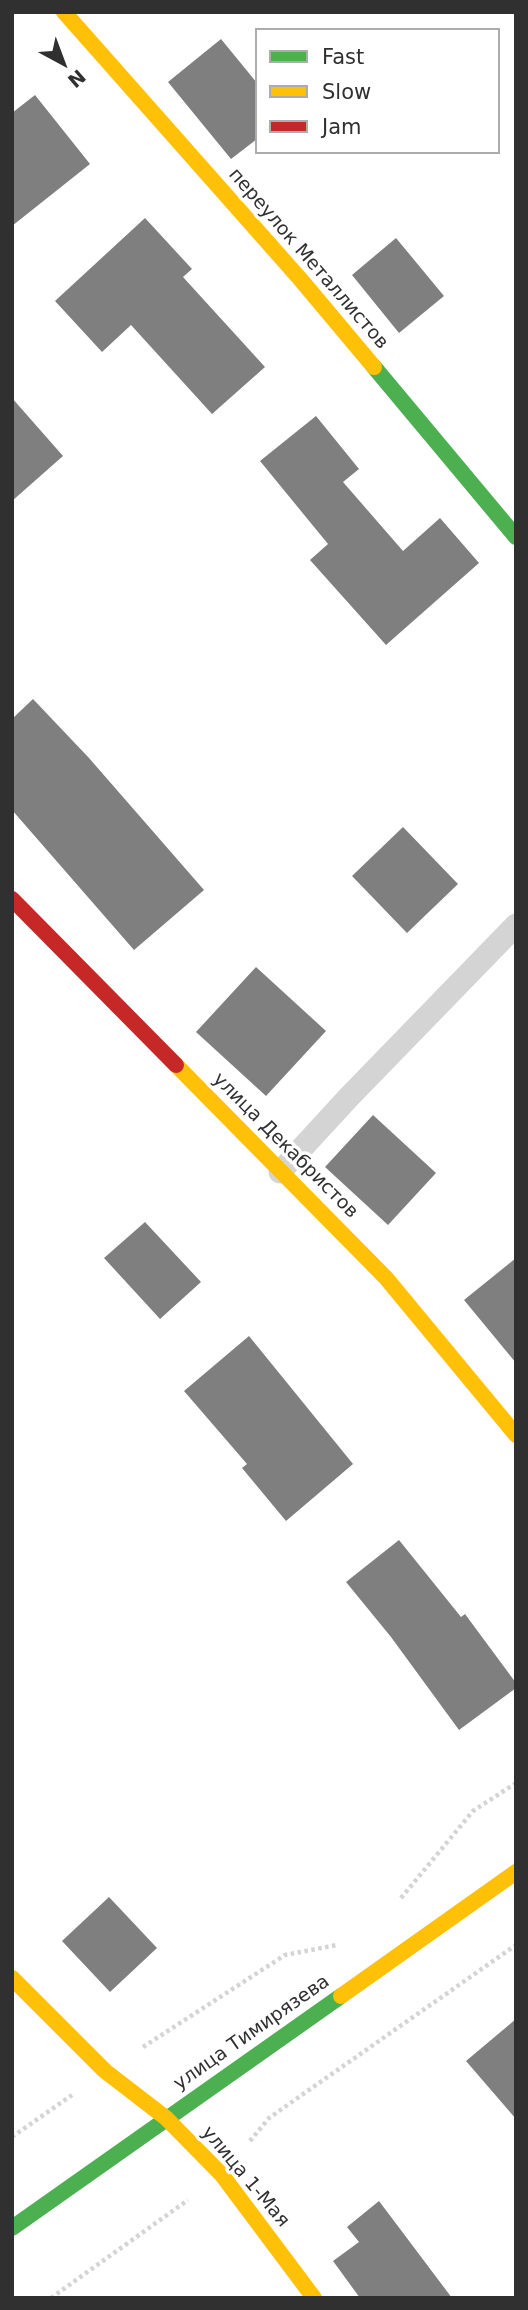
<!DOCTYPE html>
<meta charset="utf-8">
<style>
body{margin:0}
#map{position:relative;width:528px;height:2310px;overflow:hidden;background:#fff;font-family:"DejaVu Sans",sans-serif}
canvas{display:block}
.frame{position:absolute;inset:0;border:14px solid #303030;pointer-events:none}
.legend{position:absolute;left:255px;top:28px;width:245px;height:126px;box-sizing:border-box;background:#fff;border:2px solid #acacac;margin:0;padding:9px 12px;list-style:none;font-size:21px;color:#303030}
.legend li{display:flex;align-items:center;gap:14px;height:35px}
.legend b{width:35px;border:2px solid #acacac}
.north{position:absolute;left:28px;top:28px;width:70px;height:70px;-webkit-text-stroke:5px #fff;paint-order:stroke;rotate:139deg;font-size:19px;font-weight:700;line-height:28px;text-align:center;color:#303030}
.north::after{content:'';display:block;margin:auto;width:24px;height:32px;background:#303030;clip-path:polygon(50% 0,100% 100%,50% 72%,0 100%)}
</style>
<div id="map">
<canvas width="528" height="2310"></canvas>
<div class="frame"></div>
<ul class="legend">
<li><b style="height:9px;background:#4caf50"></b>Fast</li>
<li><b style="height:9px;background:#ffc107"></b>Slow</li>
<li><b style="height:9px;background:#c62828"></b>Jam</li>
</ul>
<div class="north">N</div>
</div>
<script>
const g = document.querySelector('canvas').getContext('2d');
g.lineJoin = 'round';
function paint(path, color) { g.fillStyle = color; g.fill(path, 'evenodd'); }
function strokePath(path, color, width, dash) { g.strokeStyle = color; g.lineWidth = width; g.lineCap = dash ? 'butt' : 'round'; g.setLineDash(dash || []); g.stroke(path); }
function write(font, color, halo, rows, align = 'center') {
  g.font = font + ' "DejaVu Sans",sans-serif'; g.lineWidth = 7; g.setLineDash([]); g.textBaseline = 'middle'; g.strokeStyle = halo; g.fillStyle = color; for (const [text, x, y, turn = 0] of rows) {
    g.save(); g.translate(x, y); g.rotate((+turn || 0) * Math.PI / 180); g.textAlign = isNaN(turn) ? turn : align; if (halo) g.strokeText(text, 0, 0); g.fillText(text, 0, 0); g.restore();
  }
}
const building = new Path2D(`
 M221,39l36,44v56l-26,20 -63,-77z
 M35,95l55,69 -78,62v-113z
 M145,218l47,51 -9,8 82,90 -53,47 -81,-89 -29,27 -47,-51z
 M396,238l48,58 -45,37 -47,-58z
 M12,398l51,58 -51,45z
 M316,416l43,53 -16,13 60,69 37,-33 39,45 -93,82 -76,-85 18,-16 -68,-83z
 M33,699l56,59 115,132 -70,60 -122,-140v-91z
 M403,827l55,57 -51,49 -55,-57z
 M256,967l70,64 -60,65 -70,-64z
 M373,1115l63,58 -48,52 -63,-58z
 M145,1222l56,60 -41,37 -56,-61z
 M516,1258v105l-52,-63z
 M249,1336l104,128 -67,57 -44,-53 5,-4 -63,-73z
 M399,1540l62,77 4,-3 51,69v5l-57,42 -68,-93 -45,-55z
 M109,1897l48,51 -47,44 -48,-51z
 M516,2019v100l-50,-58z
 M379,2201l73,97h-92l-27,-37 26,-19 -12,-15z`);
const path = new Path2D(`
 M401,1898l72,-87 43,-28
 M143,2047l142,-92 52,-10
 M12,2137l60,-42
 M250,2141l19,-23 247,-173
 M51,2298l137,-98`);
const lane = new Path2D(`
 M280,1172l68,-74 168,-173`);
const fast = new Path2D(`
 M374,367l142,170
 M12,2228l329,-232`);
const slow = new Path2D(`
 M64,12l237,268 73,87
 M176,1065l210,213 130,157
 M12,1978l93,93 61,47 56,57 92,123
 M341,1996l175,-124`);
const jam = new Path2D(`
 M12,899l164,166`);
const streetNames = [
 ["переулок Металлистов",308,259,49],
 ["улица Декабристов",285,1146,45],
 ["улица Тимирязева",252,2033,-35],
 ["улица 1-Мая",245,2177,50]
];
paint(building, '#7f7f7f');
strokePath(path, '#d4d4d4', 4.5, [3.5, 3.5]);
strokePath(lane, '#d4d4d4', 23);
strokePath(fast, '#4caf50', 16);
strokePath(slow, '#ffc107', 16);
strokePath(jam, '#c62828', 16);
write('19px', '#303030', '#fff', streetNames);
</script>
